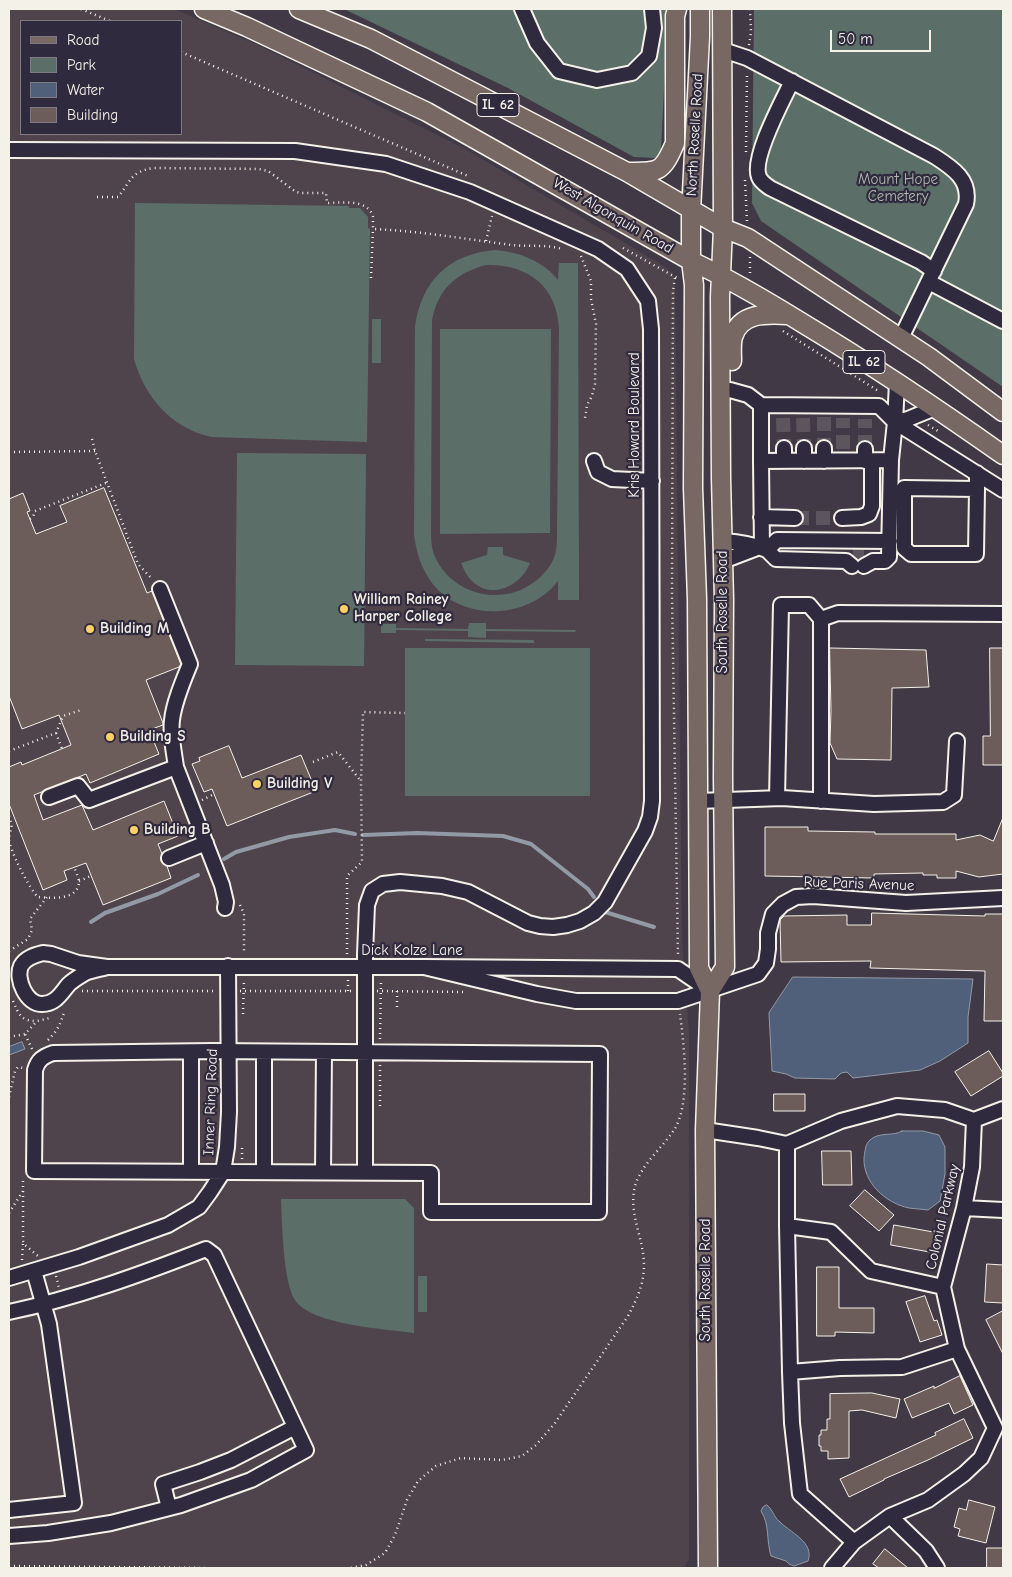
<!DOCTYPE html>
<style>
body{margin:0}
#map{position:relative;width:1012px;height:1577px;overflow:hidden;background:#423946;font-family:"Comic Neue",sans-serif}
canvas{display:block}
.frame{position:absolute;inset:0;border:10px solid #f4f1e8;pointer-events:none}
.legend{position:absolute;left:20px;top:20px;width:162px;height:115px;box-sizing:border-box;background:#2f2a3d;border:1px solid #7e7a81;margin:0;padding:6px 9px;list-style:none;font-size:15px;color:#f4f1e8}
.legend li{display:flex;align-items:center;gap:10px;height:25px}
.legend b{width:25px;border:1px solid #7e7a81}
.scale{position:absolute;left:830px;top:30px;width:101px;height:22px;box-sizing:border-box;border:2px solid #f4f1e8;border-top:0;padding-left:6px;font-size:15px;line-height:18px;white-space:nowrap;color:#f4f1e8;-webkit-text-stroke:4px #2f2a3d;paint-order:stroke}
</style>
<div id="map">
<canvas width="1012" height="1577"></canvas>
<div class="frame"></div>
<ul class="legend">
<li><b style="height:6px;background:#776864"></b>Road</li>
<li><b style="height:14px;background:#5b6f68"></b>Park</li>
<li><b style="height:14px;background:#51607a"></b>Water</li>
<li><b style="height:14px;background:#6d5d5a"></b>Building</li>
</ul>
<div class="scale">50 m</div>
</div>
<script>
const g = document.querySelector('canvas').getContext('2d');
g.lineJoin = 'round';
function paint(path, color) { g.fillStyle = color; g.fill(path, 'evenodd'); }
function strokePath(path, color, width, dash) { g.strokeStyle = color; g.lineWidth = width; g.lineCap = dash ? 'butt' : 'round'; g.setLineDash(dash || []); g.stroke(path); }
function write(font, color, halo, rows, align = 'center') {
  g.font = font + ' "Comic Neue",sans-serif'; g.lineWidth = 4.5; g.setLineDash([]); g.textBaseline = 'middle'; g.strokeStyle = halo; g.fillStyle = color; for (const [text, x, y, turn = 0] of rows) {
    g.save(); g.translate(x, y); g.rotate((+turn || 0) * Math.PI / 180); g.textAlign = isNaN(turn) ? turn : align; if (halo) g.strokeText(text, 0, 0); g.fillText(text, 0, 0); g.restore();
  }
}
const built = new Path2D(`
 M9,9h165l86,37 205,103 194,114 9,6 7,9 7,662 7,92v527l-5,9h-675zM21,21h160v113h-160z`);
const green = new Path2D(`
 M344,9h324l-7,140 -6,9 -21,-1 -126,-69z
 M754,9h249v378l-242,-166 -9,-18z
 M135,203l214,3v2h11l8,9v11l2,1 -3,213 -156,-5c-39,-9 -66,-39 -77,-78z
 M495,250c24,2 48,11 63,30l1,-17h19l1,337h-21v-19c-27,36 -87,41 -120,9 -15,-16 -21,-34 -24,-55l1,-208c6,-46 34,-73 80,-77zM486,265c42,-1 71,21 73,64l-2,204c0,9 0,19 -4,27 -4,9 -12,17 -20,23 -32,23 -79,12 -97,-24 -4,-8 -5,-17 -5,-26l1,-213c6,-31 24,-47 54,-55z
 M372,319h9v44h-9z
 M440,329h111l-1,204 -110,1z
 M237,453l129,1 -2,212 -129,-1z
 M488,547h15v8l27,8c-9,23 -39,38 -59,17 -5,-5 -7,-11 -10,-17l26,-8z
 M469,623h17v6l90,1 -1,2 -89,-1v7l-18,-1v-6l-72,-1v3h-15v-9h15v4l72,1z
 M425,639l109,1v3l-109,-2z
 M405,648h185v148h-185z
 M281,1199h124l9,9v125c-28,-4 -103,-8 -119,-33 -12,-18 -13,-77 -14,-101z
 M418,1276h9v36h-9z`);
const water = new Path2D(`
 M793,977l180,2 -5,38v26l-28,18 -20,9 -67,8 -6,-6 -6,1 -6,6 -40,-1 -9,-4 -14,-3 -3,-58z
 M22,1042l3,7 -16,6v-8z
 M902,1131h21l16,4 6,12v27l-5,27 -12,9c-6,-1 -13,-1 -19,-2 -24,-5 -46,-26 -45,-50 1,-6 1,-14 6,-18 10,-9 23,-3 32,-9z
 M767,1505c6,5 7,12 12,16 10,11 36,21 29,40l-14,5 -5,-2 -3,-3 -15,-5c-5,-16 -1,-31 -10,-45l2,-4z`);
const stream = new Path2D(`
 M363,835l54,-2 86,3 28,8 57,45 6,8
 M224,859l12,-7 53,-15 46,-7 20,4
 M605,912l49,15
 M91,922l14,-9 53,-19 40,-19`);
const building = new Path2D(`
 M104,488l43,105 5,-2 29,73 -2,3 -33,13 17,43v2l-14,5 10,24 -69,29 -4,-9 -52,21 9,25 39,-15 11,25 71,-29 14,35 -20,8 4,10 -1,7 6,5 4,12 -68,27 -17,-42 -22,8 3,9 -24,10 -34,-86v-37l12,-5 1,3 49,-20 -12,-30 -37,14 -13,-33v-197l14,-6 7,18 -3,1 9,22 31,-12 -7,-16z
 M830,648l96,2 3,37 -37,1 -1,72 -54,-1 -7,-16 1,-32z
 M990,648h13v117h-20v-29h7z
 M229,746l13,32 59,-23 15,36 -89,35 -15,-37 -8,3 -12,-28 8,-3 -1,-3z
 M1003,818v56l-24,3 -23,-6v7h-19v-3h-14v-2l-49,1v4l-109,-2v-49h43v4l67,1v2h81v6l24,-5 13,6z
 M872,913l113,3v-2h18v107h-19l1,-50 -115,-3 1,-7 -90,1 -1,-42 4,-4 63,-1v10h24z
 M989,1051l14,22v3l-32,20 -16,-24z
 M774,1094h31v17h-31z
 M822,1151h29l1,34h-29z
 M865,1190l29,25 -15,16 -29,-25z
 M894,1225l45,8 -4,20 -44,-8z
 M987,1264l16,1v38l-18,-1z
 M817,1267h22v41h35v25l-39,-1v4h-18z
 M925,1296l9,25 3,-1 5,15 -22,7 -14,-40z
 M1003,1311v43l-17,-34z
 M960,1376l13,29 -19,9 -5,-11 -37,15 -8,-19 30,-13v2z
 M872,1393l28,6 -4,19 -34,-8 -13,1v47l-21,1v-8h-7v-5h-2v-11h2v-5h6v-11h3v-25z
 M964,1419l9,19 -45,22 -44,19v1l-35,17 -9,-18 96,-44 -1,-2z
 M969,1500l26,7 -9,36 -28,-7 2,-7 -6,-2 5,-19 7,2z
 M987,1548h16v20h-16z
 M885,1549l23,19h-29l-6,-4z`);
const minorTunnel = new Path2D(`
 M824,417v31
 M783,418l1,30
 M803,418l1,30
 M843,449v-31
 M865,449v-30
 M795,518h47
 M853,555h11`);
const path = new Path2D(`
 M81,9l29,12
 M749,45l2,-13 -1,-23
 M181,52l287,124
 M746,152l1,-80
 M745,180l2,42
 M97,197h21c13,-16 13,-26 36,-29l105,1 9,2 28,21 5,1h25l1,10c14,0 41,-5 46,14 0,4 0,9 0,12 47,2 92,10 139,16 17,2 34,-1 50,4
 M486,241l6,-25
 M623,248l54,30
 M581,256l10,25v18l5,25 -1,60 -3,12 -5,9 -2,13
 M750,257v17
 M371,278l2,-49
 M675,278l-2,13 -1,304 6,361
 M783,331l97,61
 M928,425l10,6
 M92,439l3,12 43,113 14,15
 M9,452l86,-1
 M30,519l3,-2 2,-6 71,-28
 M56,733l6,16
 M9,751l47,-18 7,-17 18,-6
 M313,762l25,-10 22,28
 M202,800l12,-6
 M9,816c5,13 1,11 0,23 0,10 21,51 29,58 12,1 40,4 41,-15 0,-4 -3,-10 -5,-15
 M79,881l12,-5
 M240,905l4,9v40
 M377,949h7l-1,5
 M9,951l19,-12 4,-9 -2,-11 17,-22
 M347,954v-78l15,-14 -1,-81 2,-69 42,1
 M348,980v11
 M82,991h132
 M240,991h112
 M377,991l90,1
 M397,991v17
 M13,1001c6,14 8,20 24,20
 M243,1014l1,-35
 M9,1037l16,-3
 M380,1039l1,-60
 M48,1040c11,-11 12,-16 17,-30
 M32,1049l-7,-15 12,-13 13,-3
 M9,1097l6,-26 3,-4 5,1
 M380,1106v-42
 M242,1159v-12
 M23,1191v50l2,4 13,11
 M9,1213l14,-22v-12
 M22,1260l1,-17
 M56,1276l3,12
 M9,1566l200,2
 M351,1568l15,-3 19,-12 10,-18 12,-35 11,-19 18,-15 25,-8 41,2 20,-4 14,-11 19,-22 73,-107c9,-17 16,-32 16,-51 0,-26 -16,-52 -9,-79 6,-21 27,-38 39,-56 17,-26 10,-85 6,-116`);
const minor = new Path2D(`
 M522,9l15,34 22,28 38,9 35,-7 17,-17 5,-28 -2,-19
 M723,50l24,8 187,98c19,12 37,24 32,48l-65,134
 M792,81c-9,19 -41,77 -33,96 2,5 7,8 11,11l151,74 13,9
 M9,150l286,1 91,13 84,28 128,57 29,20 21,32 3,28 1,472 -2,16 -5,14 -40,71 -11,11 -14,8 -13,4 -14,2 -13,-1 -12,-3 -60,-31 -26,-6 -42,-4 -17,2 -11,7 -5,14 -2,49v218
 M929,282l74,39
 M730,390l18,5 13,10 118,1 16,16 108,68
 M761,405v56l130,-1
 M895,422l13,-3 27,-11
 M784,448v13
 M804,448v13
 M594,461l4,11 14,7 40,2
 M761,461l1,87
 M824,461v-13
 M865,461v-12
 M977,489l-1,65h-65l-7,-6v-60l73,1v-16
 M761,517l34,1
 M842,518l19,-1 8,-3 3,-8v-45
 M723,541c15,1 30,3 44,9l10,-10 113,1
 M767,550l9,9 70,2 6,5
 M723,561l34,-13
 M864,566l9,-5h12l4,-4 2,-97 4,-38 2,-39
 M160,589l30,75c-7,17 -16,38 -18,56 -2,15 2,32 4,47l46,118 4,17 -1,6
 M821,619l17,-6 165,1
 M49,797l29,-11 11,14 87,-33
 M777,798l4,-193h28l12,14v182
 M698,801l84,-3 92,6 69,-2 11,-7 3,-54
 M169,858l37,-15
 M43,953l8,1 27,9 29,4c-7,2 -15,3 -22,6 -5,3 -12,7 -16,11 -8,9 -13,20 -27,20 -15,1 -27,-25 -21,-38 4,-8 14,-11 22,-13z
 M107,967h317l254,2 32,22
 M424,967l113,27 39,7h102l80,-27 8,-11 2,-14v-16l5,-19 10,-10 13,-7 17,-1 93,7 97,-5
 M212,1051l388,3 -1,158h-168v-39l-397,-2 1,-101c3,-10 7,-13 18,-17z
 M191,1052v119
 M264,1052v120
 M974,1120l29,-11
 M705,1130l53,8 29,6 54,-23 56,-15 48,4 29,10 -2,47 -8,41 -21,79 14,62 38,79
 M787,1144v82l3,146 2,51 8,71 54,48
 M323,1172l1,-120
 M964,1208l39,2
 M787,1226l44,6 40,39 72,16
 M9,1278l70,-21 89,-32 31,-18 11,-15 13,-20 4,-25 2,-35 -1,-146
 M9,1312c67,-14 133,-38 197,-63l8,6 92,195 -55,30 -70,25 -70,18 -63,10 -39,3
 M790,1372l50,-4 62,-1 55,-18
 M169,1508l-6,-24 37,-12 31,-12 64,-33
 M9,1510l65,-7 -25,-179 -15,-53
 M890,1516l36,35 11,17
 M832,1568l22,-26 36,-26 38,-16 36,-26 17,-16 14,-30`);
const major = new Path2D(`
 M204,9l43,18 180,85 264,149c39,18 76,40 113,63 68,41 134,85 199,131
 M299,9l72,30 256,133 96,56 25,10 181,119 74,55
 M700,9v28l-9,174v50l3,24 -1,203 4,111 2,369 11,23 -5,139 3,438
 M627,172c31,0 35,2 48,-29v-127l2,-7
 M732,361c0,-7 -1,-17 1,-24 7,-25 34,-23 55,-22
 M710,991l15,-24 -2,-189 1,-178 -3,-122 -1,-181 3,-69 -1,-219`);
const markers = [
 [344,609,5,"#ffd166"],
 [90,629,5,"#ffd166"],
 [110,737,5,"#ffd166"],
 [257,784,5,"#ffd166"],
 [134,830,5,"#ffd166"]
];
const shields = [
 [498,105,42],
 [864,362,42]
];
const shieldNames = [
 ["IL 62",498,105],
 ["IL 62",864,362]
];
const streetNames = [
 ["North Roselle Road",695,135,-87],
 ["West Algonquin Road",613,216,30],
 ["Kris Howard Boulevard",635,425,-90],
 ["South Roselle Road",723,612,-90],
 ["Rue Paris Avenue",859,884,2],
 ["Dick Kolze Lane",412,951],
 ["Inner Ring Road",211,1102,-88],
 ["Colonial Parkway",943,1217,-77],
 ["South Roselle Road",706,1280,-90]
];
const parkNames = [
 ["Mount Hope",898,180],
 ["Cemetery",898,197]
];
const poiNames = [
 ["William Rainey",354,600],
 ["Harper College",354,617],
 ["Building M",100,629],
 ["Building S",120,737],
 ["Building V",267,784],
 ["Building B",144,830]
];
paint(built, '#4f444c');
paint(green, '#5b6f68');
paint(water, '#51607a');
strokePath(water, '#929aa6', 1);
strokePath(stream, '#929aa6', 4);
paint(building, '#6d5d5a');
strokePath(building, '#f4f1e8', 1);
strokePath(minorTunnel, '#5d555e', 14, [14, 7]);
strokePath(minor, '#f4f1e8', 18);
strokePath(major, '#f4f1e8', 21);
strokePath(path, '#f4f1e8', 2.5, [1, 4]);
strokePath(minor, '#2f2a3d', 14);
strokePath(major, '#776864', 18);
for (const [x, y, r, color] of markers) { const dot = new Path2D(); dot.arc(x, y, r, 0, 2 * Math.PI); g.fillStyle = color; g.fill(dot); strokePath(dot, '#2f2a3d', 2); }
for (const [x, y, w] of shields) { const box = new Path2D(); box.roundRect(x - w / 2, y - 11.5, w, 23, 4); g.fillStyle = '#2f2a3d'; g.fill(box); strokePath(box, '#f4f1e8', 1); }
write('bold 14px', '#f4f1e8', null, shieldNames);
write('15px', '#f4f1e8', '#2f2a3d', streetNames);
write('15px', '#afb6ae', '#2f2a3d', parkNames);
write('bold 15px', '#f4f1e8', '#2f2a3d', poiNames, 'left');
</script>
